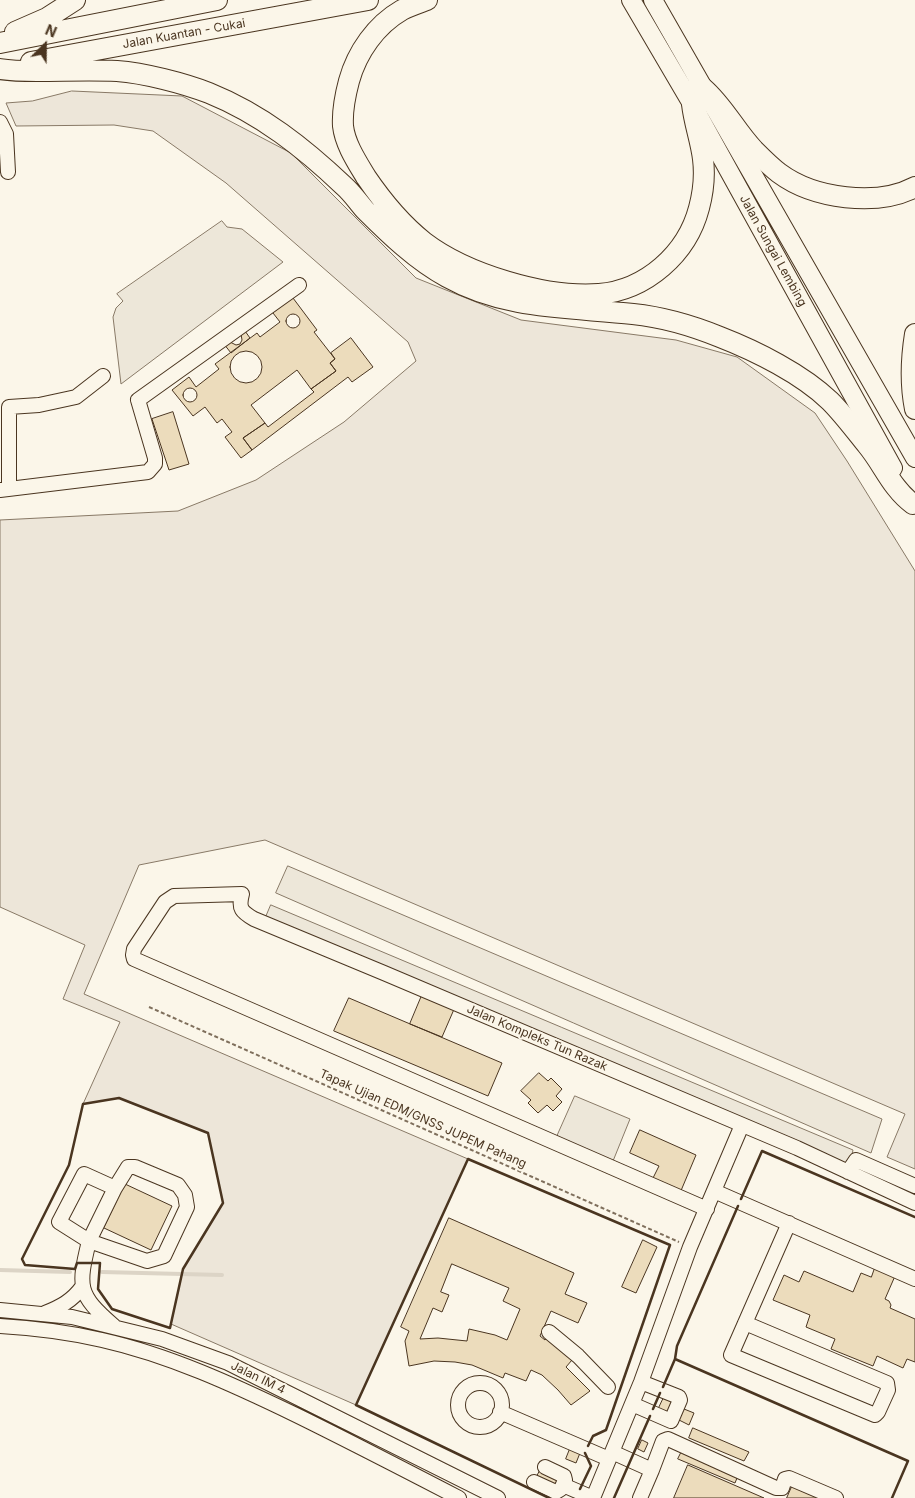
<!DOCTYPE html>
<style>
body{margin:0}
#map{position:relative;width:915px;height:1498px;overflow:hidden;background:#fbf6e9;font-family:Inter,sans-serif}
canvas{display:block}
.north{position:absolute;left:20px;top:20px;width:50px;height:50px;-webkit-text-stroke:4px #fbf6e9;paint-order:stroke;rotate:23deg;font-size:14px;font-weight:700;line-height:20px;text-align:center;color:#4a3520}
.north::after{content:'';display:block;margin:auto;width:18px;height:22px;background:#4a3520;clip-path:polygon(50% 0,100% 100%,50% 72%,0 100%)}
</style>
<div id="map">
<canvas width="915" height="1498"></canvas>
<div class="north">N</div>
</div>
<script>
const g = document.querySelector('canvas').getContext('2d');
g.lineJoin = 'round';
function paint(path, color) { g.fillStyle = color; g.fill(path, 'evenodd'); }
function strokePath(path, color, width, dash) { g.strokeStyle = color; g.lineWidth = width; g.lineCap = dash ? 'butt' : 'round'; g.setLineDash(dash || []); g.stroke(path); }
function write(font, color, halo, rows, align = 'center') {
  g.font = font + ' Inter,sans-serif'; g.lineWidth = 4; g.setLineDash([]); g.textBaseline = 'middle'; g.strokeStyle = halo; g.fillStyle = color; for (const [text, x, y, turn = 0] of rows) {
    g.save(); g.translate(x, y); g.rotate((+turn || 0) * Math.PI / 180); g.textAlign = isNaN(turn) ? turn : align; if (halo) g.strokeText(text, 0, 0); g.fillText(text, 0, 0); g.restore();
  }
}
const green = new Path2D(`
 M72,91l110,5 109,57 125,125 105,42 155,20 61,17 78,56 32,48 68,110v598l-28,-12 18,-43 -640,-274 -126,25 -55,129 384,165 -112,246 -185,-81 12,-55 40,-66 -15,-70 -89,-35 -36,6 37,-82 -57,-23 22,-54 -85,-38v-387l178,-9 78,-31 88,-58 72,-61 -8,-19 -182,-159 -73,-52 -39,-6 -98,1 -10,-23 26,-2z`);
const parking = new Path2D(`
 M222,221l5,6 15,2 41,33 -162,122 -8,-67 3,-9 7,-7 -6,-7z
 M288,866l594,253 -11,34 -595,-260z
 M271,905l582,245 -5,22 -585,-248z
 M575,1096l55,23 -19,47 -56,-25z`);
const stream = new Path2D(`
 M0,1270l70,2
 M102,1272l120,3`);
const building = new Path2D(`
 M293,298l24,32 -3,2 21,27 -5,4 6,8 -25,18 -14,-19 -46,35 14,18 -22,15 9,12 -11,8 -16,-21 7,-5 -10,-13 -5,4 -12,-16 -12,9 -21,-26 17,-13 7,10 23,-18 -4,-5 42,-31 3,4 20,-15 -7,-9z
 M286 321a7 7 0 1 1 14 0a7 7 0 1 1-14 0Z
 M240,324l10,14 -19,15 -11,-14z
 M241,334l1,6 -2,4 -4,1 -6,-3z
 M351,338l22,29 -21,15 -4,-5 -96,73 -9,-12 22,-15 3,4 46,-35 -3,-3 25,-18 -6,-8 5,-4 -4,-6z
 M230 367a16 16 0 1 1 32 0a16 16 0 1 1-32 0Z
 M183 395a7 7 0 1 1 14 0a7 7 0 1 1-14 0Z
 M173,412l16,52 -20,6 -17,-51z
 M423,993l32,14 -13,30 -32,-13z
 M349,998l153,65 -14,33 -154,-65z
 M539,1073l9,8 3,-3 11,11 -6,7 6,6 -9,9 -6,-6 -9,8 -10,-10 3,-3 -10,-9z
 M640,1130l56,25 -16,38 -28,-13 7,-14 -29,-13z
 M125,1184l47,22 -21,44 -47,-22z
 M449,1218l125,55 -9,21 22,9 -9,20 -27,-12 -11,25 5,4 4,-5 16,14 -3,3 10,8 -6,7 24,24 -19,14 -13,-15 -16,-15 -11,-5 -5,11 -21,-8 -2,5 -31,-13 -17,-3 -21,-1 -25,5 -4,-25 4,-10 -8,-4zM452,1264l57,24 -6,13 17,8 -13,31 -12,-5 -26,-6 -2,12 -29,-3 -18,1 13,-31 9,4 7,-17 -8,-3z
 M643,1240l14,7 -21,46 -14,-6z
 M875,1268l20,8 -10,23 4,2 2,4 -1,3 25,11v43l-8,-3 -4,9 -26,-12 -4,10 -42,-17 4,-10 -29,-12 4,-12 -37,-15 11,-25 15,7 5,-11 49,21 8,-19 10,4z
 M666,1393l12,5 -10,21 -12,-5z
 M684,1409l10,4 -5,12 -10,-5z
 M693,1428l56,24 -5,9 -55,-23z
 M642,1440l6,3 -4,9 -6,-3z
 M570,1449l10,4 -4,10 -10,-4z
 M683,1449l56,24 -4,10 -57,-24z
 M688,1465l76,33h-90z
 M542,1467l18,9 -5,11 -19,-9z
 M794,1482l38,16h-45z`);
const path = new Path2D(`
 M149,1007l530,235`);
const minor = new Path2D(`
 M0,122l6,12 2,38
 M9,489v-82l30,-2 37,-8 27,-21
 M0,490l148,-18 7,-8v-6l-17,-58 161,-115
 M128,1167h7l43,18 7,10 2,12 -23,49 -17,5 -58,-20 26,-53z
 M848,1172l8,-12 59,26
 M714,1191l201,88
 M707,1209l-573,-250 -1,-4 1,-6 31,-47 9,-6 68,-2c-4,15 0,18 12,25l130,54 413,175 118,55
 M0,1310l72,7 90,22 66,24 270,135
 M45,1313c15,-6 27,-12 37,-26
 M745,1323l142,60 1,7 -10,22 -3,3 -144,-60 58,-132
 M0,1326c34,2 68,6 102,14 67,15 132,45 194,75 55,27 109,55 163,83
 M114,1326c-37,-32 -36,-39 -25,-85l-30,-19 25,-48 31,14
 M549,1332l29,24 30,31
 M458 1405a22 22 0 1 1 44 0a22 22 0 1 1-44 0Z
 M632,1404l39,17 9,-21 -1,-3 -38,-15
 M500,1412l109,47
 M612,1452l40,18 11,-29 5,-2 108,49h6l3,-9 4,-1 47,20
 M534,1482l22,10 5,-3 4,-9 -1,-4 -19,-9
 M563,1485l30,13
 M593,1498l48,-116 49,-135 52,-122
 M640,1498l12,-28`);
const major = new Path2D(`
 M631,0l61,104 201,364
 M653,0l262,458`);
const highway = new Path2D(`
 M427,0c-8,3 -17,6 -25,10 -26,15 -45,42 -53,71 -4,15 -7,29 -6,45 2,18 14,36 23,51 17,25 34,46 58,65 42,32 121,56 175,52 47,-4 88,-40 100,-86 4,-15 6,-33 4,-49 -2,-18 -9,-36 -11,-55
 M15,32l32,-14 28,-18
 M0,43l217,-43
 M31,62l337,-62
 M0,69c12,2 25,2 37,2 26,0 53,-1 80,0 27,2 66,12 92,22 52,21 95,55 135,93 8,7 14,16 21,24 24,24 52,51 82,67 59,33 121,30 186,37 29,3 60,12 87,23 36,14 82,37 110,64 13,13 25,29 37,44 16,19 25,44 46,59
 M703,88c21,18 32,42 51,62 8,8 17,17 25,23 35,26 98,34 136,14
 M915,334c-4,25 -5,50 0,75`);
const wall = new Path2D(`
 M119,1098l89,35 15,70 -40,66 -13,59 -58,-19 -14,-20 2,-26h-23l-2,6 -50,-4 -3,-6 47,-94 14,-61z
 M741,1199l21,-48 153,66
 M738,1206l-61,140 -2,13 233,102 -16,37
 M663,1387l12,-28 2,1
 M653,1409l7,-16
 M580,1489l11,-23 -6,-13
 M549,1498l-193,-93 112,-246 202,86 -64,185 -13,6 -5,10
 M614,1498l36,-82`);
const streetNames = [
 ["Jalan Kuantan - Cukai",184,34,-10],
 ["Jalan Sungai Lembing",773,251,61],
 ["Jalan Kompleks Tun Razak",537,1038,23],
 ["Tapak Ujian EDM/GNSS JUPEM Pahang",423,1119,24],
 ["Jalan IM 4",258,1378,26]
];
paint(green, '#ede6d9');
strokePath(green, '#887966', 1);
paint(parking, '#ede7d9');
strokePath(parking, '#887966', 1);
strokePath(stream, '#dcd4c6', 4);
paint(building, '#ecdcbc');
strokePath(building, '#4a3520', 1);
strokePath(minor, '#4a3520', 16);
strokePath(major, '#4a3520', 20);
strokePath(highway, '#4a3520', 22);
strokePath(path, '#7f6f5c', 2, [4, 2.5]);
strokePath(minor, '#fbf6e9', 14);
strokePath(major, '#fbf6e9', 18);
strokePath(highway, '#fbf6e9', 20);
strokePath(wall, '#4a3520', 2.5);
write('12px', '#4a3520', '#fbf6e9', streetNames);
</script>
